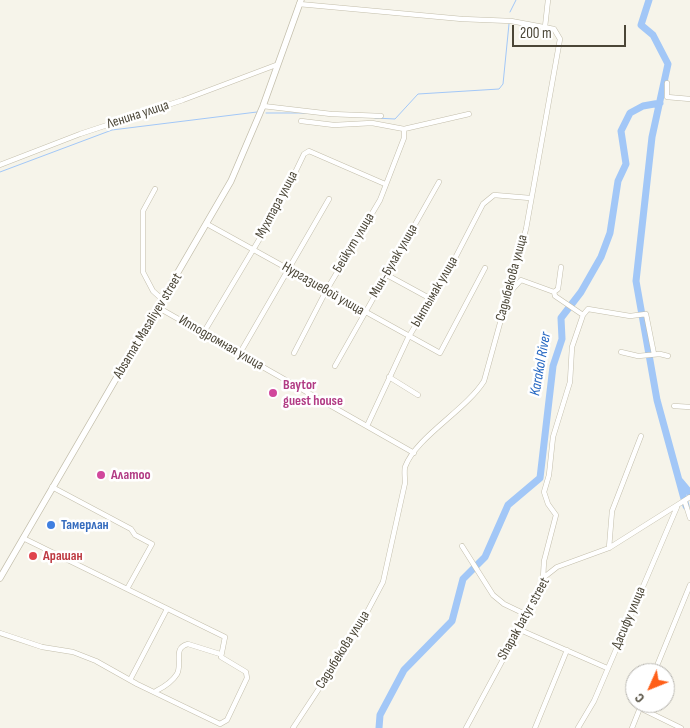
<!DOCTYPE html>
<meta charset="utf-8">
<style>
body{margin:0}
#map{position:relative;width:690px;height:728px;overflow:hidden;background:#f6f4ea;font-family:"Sofia Sans Condensed",sans-serif}
canvas{display:block}
.north{position:absolute;left:625px;top:663px;width:50px;height:50px;box-sizing:border-box;background:#fff;border:1px solid #b7b5af;border-radius:50%;rotate:226deg;font-size:14px;font-weight:700;line-height:20px;text-align:center;color:#4b4637}
.north::after{content:'';display:block;margin:auto;width:18px;height:22px;background:#ff5f18;clip-path:polygon(50% 0,100% 100%,50% 72%,0 100%)}
.scale{position:absolute;left:512px;top:25px;width:114px;height:22px;box-sizing:border-box;border:2px solid #4b4637;border-top:0;padding-left:6px;font-size:15px;line-height:18px;white-space:nowrap;color:#4b4637;-webkit-text-stroke:4px #fff;paint-order:stroke}
</style>
<div id="map">
<canvas width="690" height="728"></canvas>
<div class="north">С</div>
<div class="scale">200 m</div>
</div>
<script>
const g = document.querySelector('canvas').getContext('2d');
g.lineJoin = 'round';
function strokePath(path, color, width, dash) { g.strokeStyle = color; g.lineWidth = width; g.lineCap = dash ? 'butt' : 'round'; g.setLineDash(dash || []); g.stroke(path); }
function write(font, color, halo, rows, align = 'center') {
  g.font = font + ' "Sofia Sans Condensed",sans-serif'; g.lineWidth = 5; g.setLineDash([]); g.textBaseline = 'middle'; g.strokeStyle = halo; g.fillStyle = color; for (const [text, x, y, turn = 0] of rows) {
    g.save(); g.translate(x, y); g.rotate((+turn || 0) * Math.PI / 180); g.textAlign = isNaN(turn) ? turn : align; if (halo) g.strokeText(text, 0, 0); g.fillText(text, 0, 0); g.restore();
  }
}
const stream = new Path2D(`
 M510,12l6,-12
 M266,113h41
 M375,118l20,1 23,-25 81,-5 4,-5 6,-60
 M0,172l112,-42 145,-18`);
const river = new Path2D(`
 M649,0l-8,25 12,10 15,29 -16,73 -16,144 21,119 29,106
 M680,481l10,12
 M379,728l1,-13 24,-45 48,-49 11,-42 22,-22 23,-52 32,-27 13,-112 9,-27 -1,-21 20,-26 20,-35 9,-24 8,-52 8,-17 -5,-33 9,-18 13,-7 17,-3`);
const minor = new Path2D(`
 M545,27l3,-27
 M667,83v14l23,2
 M263,106l68,8 50,2
 M301,121l33,4 38,-2 32,6 65,-15
 M0,165l80,-31 103,-34 93,-35
 M155,189l-12,22v61l10,19 10,9
 M207,224l233,129 45,-85
 M387,275l44,24
 M511,291l10,-11 33,12 1,4 28,19
 M554,292l4,-3 3,-22
 M159,308l255,145
 M204,332l74,-124 26,-54 5,-3 76,33
 M621,352l17,4 22,-2 8,2
 M240,353l89,-154
 M294,353l32,-62 54,-91 24,-62v-9
 M335,366l104,-184
 M389,377l29,18
 M674,406l16,1
 M367,426l41,-88 43,-72 32,-62 11,-9 36,3
 M52,487l79,42 4,6 17,9 -25,45
 M685,502l5,16
 M462,546l31,49 11,9 23,11
 M609,548l3,-37 29,-75
 M543,578l1,-17 12,-46 -8,-11 -4,-12 5,-17 4,-38 17,-55 2,-35 11,-32 5,-6 42,7 16,-2 8,40
 M518,629l89,39
 M0,633l42,14 31,5 23,9 41,23 83,40 7,-4 20,-42 -1,-6 -25,-15 4,-20 -202,-99
 M654,673l36,-88
 M130,680l37,-71
 M156,691c8,-4 16,-9 21,-17 6,-11 -5,-26 11,-30l32,10
 M640,708l41,20
 M293,728l64,-97 26,-49 22,-99c0,-5 -1,-11 0,-16 11,-30 61,-57 79,-86l42,-152 34,-190 -6,-10 -43,-8 -49,-2 -163,-15
 M466,728l61,-113 16,-37 14,-11 52,-19 81,-51
 M535,728l32,-78
 M578,728l16,-27 83,-194
 M632,728l10,-25`);
const tertiary = new Path2D(`
 M0,578l231,-397 32,-75 38,-106`);
const markers = [
 [273,393,5,"#d1479c"],
 [101,475,5,"#d1479c"],
 [51,525,5,"#3f7fe0"],
 [33,556,5,"#e0444e"]
];
const streetNames = [
 ["Ленина улица",138,115,-18],
 ["Мухтара улица",277,205,-62],
 ["Бейкут улица",354,243,-59],
 ["Мин-Булак улица",394,261,-60],
 ["Садыбекова улица",512,278,-75],
 ["Нургазиевой улица",323,289,30],
 ["Ынтымак улица",435,292,-60],
 ["Absamat Masaliyev street",148,326,-59],
 ["Ипподромная улица",221,343,30],
 ["Дасифу улица",629,618,-67],
 ["Shapak batyr street",524,619,-61],
 ["Садыбекова улица",343,650,-58]
];
const hotelNames = [
 ["Baytor",283,385],
 ["guest house",283,401],
 ["Алатоо",111,475]
];
const shopNames = [
 ["Тамерлан",61,525]
];
const healthNames = [
 ["Арашан",43,556]
];
const waterNames = [
 ["Karakol River",541,364,-80]
];
strokePath(stream, '#a2c7f7', 1);
strokePath(river, '#a2c7f7', 7);
strokePath(minor, '#c3beab', 5.5);
strokePath(tertiary, '#c3beab', 7);
strokePath(minor, '#fff', 4.5);
strokePath(tertiary, '#fff', 5.5);
for (const [x, y, r, color] of markers) { const dot = new Path2D(); dot.arc(x, y, r, 0, 2 * Math.PI); g.fillStyle = color; g.fill(dot); strokePath(dot, '#fff', 2); }
write('14px', '#4b4637', '#fff', streetNames);
write('bold 14px', '#b23c85', '#fff', hotelNames, 'left');
write('bold 14px', '#366cbe', '#fff', shopNames, 'left');
write('bold 14px', '#be3a42', '#fff', healthNames, 'left');
write('italic 15px', '#2567c2', '#fff', waterNames);
</script>
